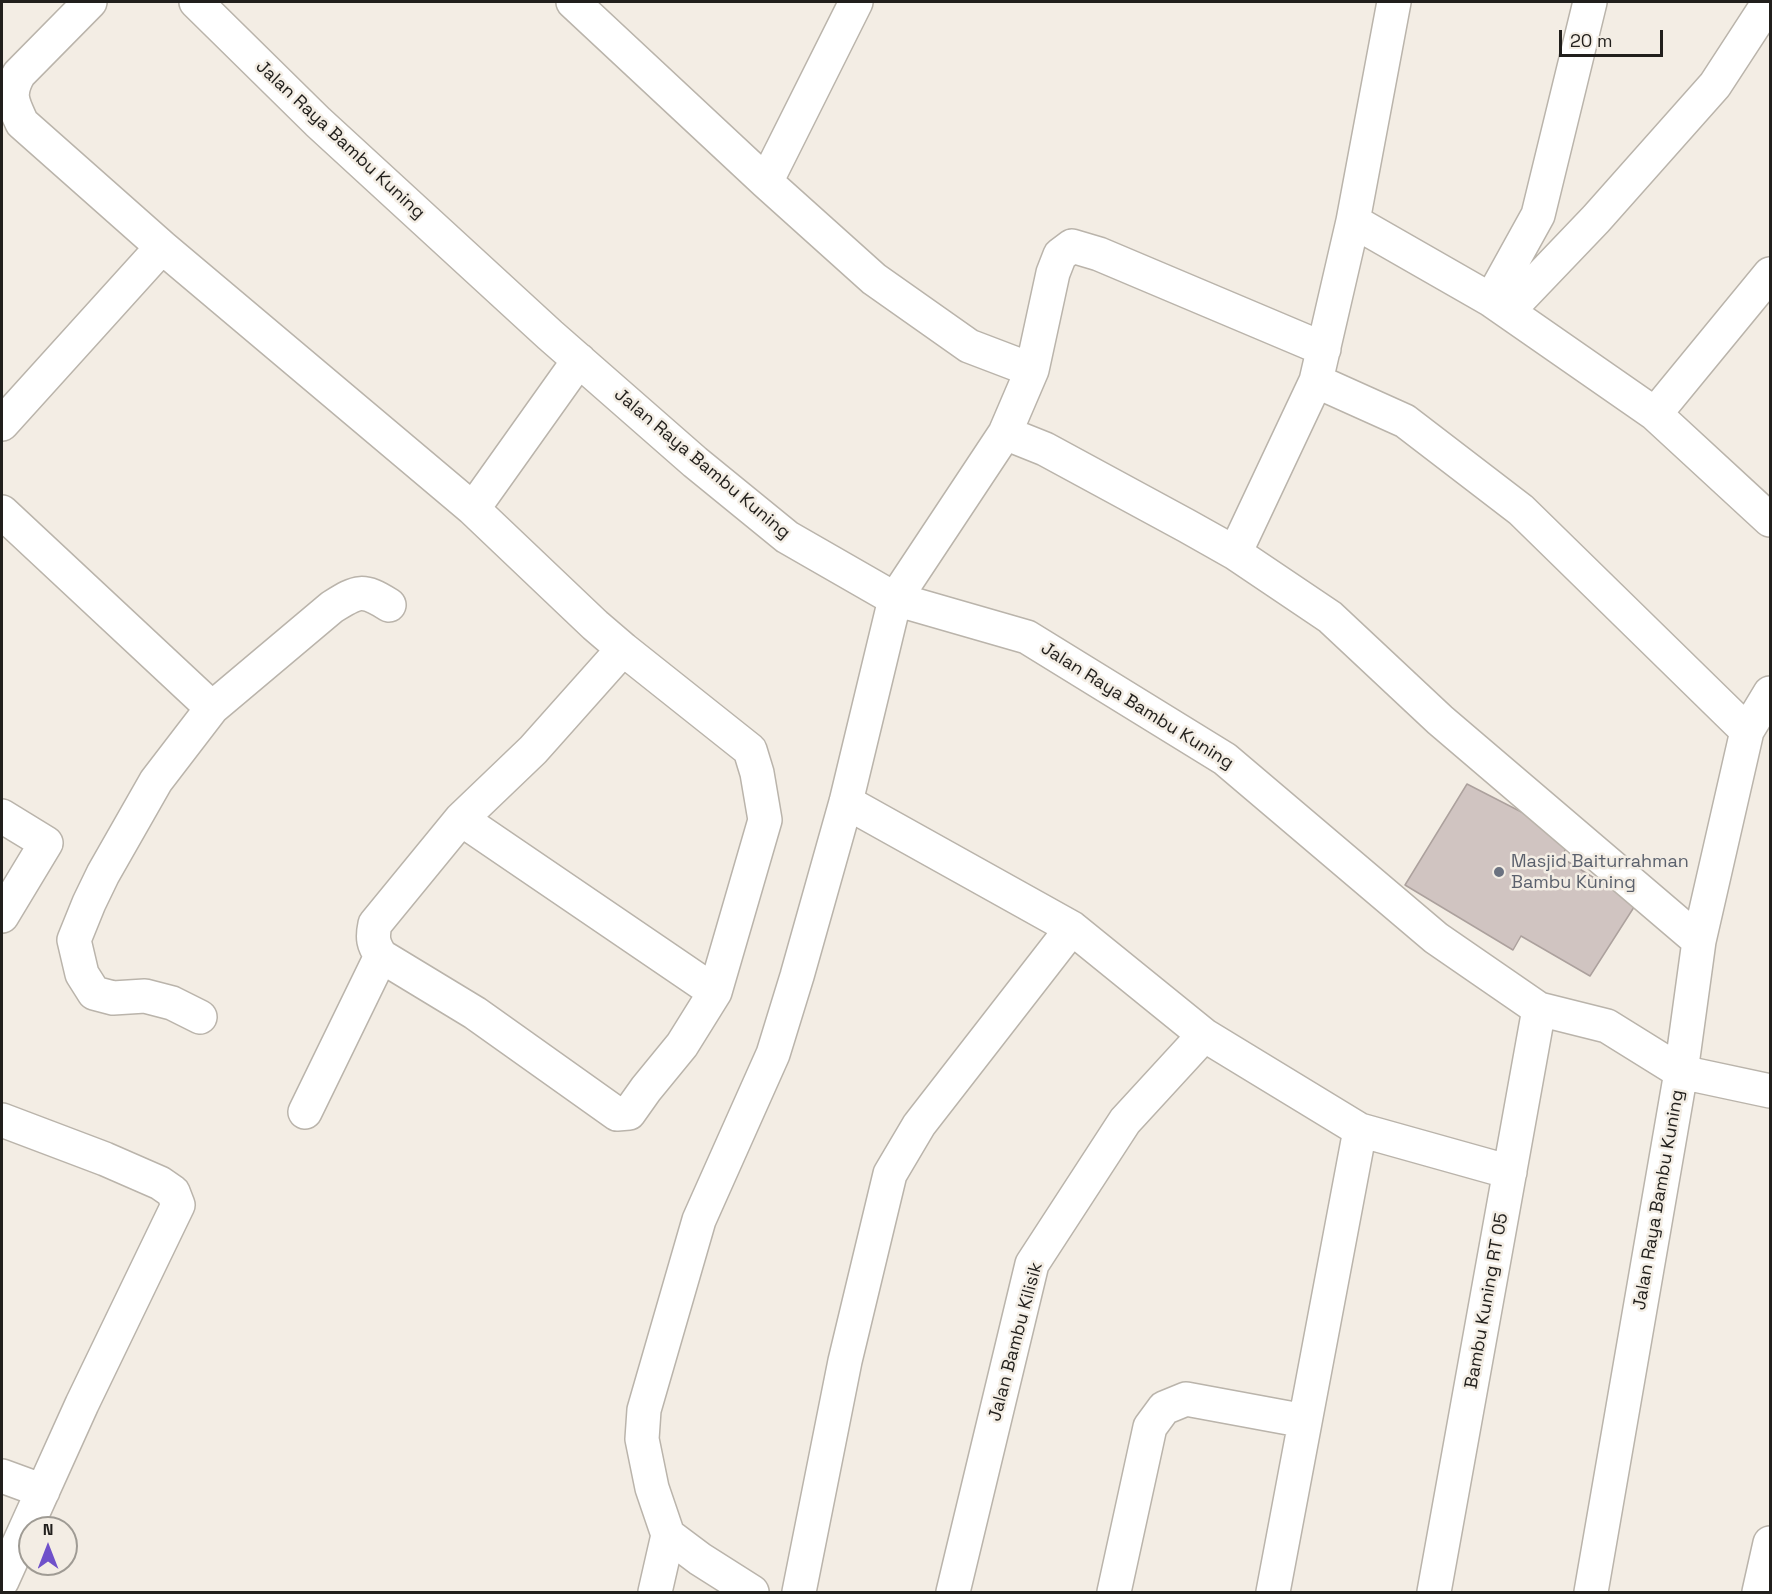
<!DOCTYPE html>
<style>
body{margin:0}
#map{position:relative;width:1772px;height:1594px;overflow:hidden;background:#f3ede4;font-family:"Space Grotesk",sans-serif}
canvas{display:block}
.frame{position:absolute;inset:0;border:3px solid #211f1c;pointer-events:none}
.north{position:absolute;left:18px;top:1516px;width:60px;height:60px;box-sizing:border-box;background:#f3ede4;border:2px solid #9f9b94;border-radius:50%;rotate:0deg;font-size:16px;font-weight:700;line-height:24px;text-align:center;color:#211f1c}
.north::after{content:'';display:block;margin:auto;width:21px;height:27px;background:#6f51ca;clip-path:polygon(50% 0,100% 100%,50% 72%,0 100%)}
.scale{position:absolute;left:1559px;top:30px;width:104px;height:27px;box-sizing:border-box;border:3px solid #211f1c;border-top:0;padding-left:8px;font-size:18px;line-height:21px;white-space:nowrap;color:#211f1c;-webkit-text-stroke:4px #f3ede4;paint-order:stroke}
</style>
<div id="map">
<canvas width="1772" height="1594"></canvas>
<div class="frame"></div>
<div class="north">N</div>
<div class="scale">20 m</div>
</div>
<script>
const g = document.querySelector('canvas').getContext('2d');
g.lineJoin = 'round';
function paint(path, color) { g.fillStyle = color; g.fill(path, 'evenodd'); }
function strokePath(path, color, width, dash) { g.strokeStyle = color; g.lineWidth = width; g.lineCap = dash ? 'butt' : 'round'; g.setLineDash(dash || []); g.stroke(path); }
function write(font, color, halo, rows, align = 'center') {
  g.font = font + ' "Space Grotesk",sans-serif'; g.lineWidth = 5; g.setLineDash([]); g.textBaseline = 'middle'; g.strokeStyle = halo; g.fillStyle = color; for (const [text, x, y, turn = 0] of rows) {
    g.save(); g.translate(x, y); g.rotate((+turn || 0) * Math.PI / 180); g.textAlign = isNaN(turn) ? turn : align; if (halo) g.strokeText(text, 0, 0); g.fillText(text, 0, 0); g.restore();
  }
}
const building = new Path2D(`
 M1467,784l103,53 -8,21 74,46 -46,72 -69,-40 -8,14 -108,-65z`);
const minor = new Path2D(`
 M90,2l-71,72c-12,21 -6,29 3,49l140,124 311,262 106,-149
 M196,2l122,120 232,213 145,127 92,75 108,62 132,38 198,122 211,179 103,71 68,17 74,46 -90,520
 M573,2l193,180 108,97 95,67 63,24 -27,63 -110,166 -49,203 -49,174 -24,78 -74,166 -55,190 -2,29 10,49 16,47 32,24 52,33
 M766,182l90,-180
 M1353,221l138,79 164,114 115,106
 M1491,300l47,-85 52,-213
 M1508,311l88,-92 119,-134 54,-83
 M1032,370l21,-97 7,-18 12,-9 27,8 225,95
 M1316,381l89,40 116,89 226,221
 M1655,414l115,-140
 M2,424l160,-177
 M1005,433l40,16 142,77 48,27 95,64 110,103 259,221
 M473,509l122,116 28,24 -90,101 -72,69 -86,105c-3,14 -2,20 6,32l94,57 142,101 12,-1 17,-24 36,-44 33,-53 50,-172 -8,-47 -7,-23 -127,-101
 M2,512l210,196
 M1235,553l81,-172 37,-160 41,-219
 M1770,693l-23,38 -48,210 -18,131 89,19
 M846,802l226,126 132,107 156,95 150,42
 M2,816l44,27 -44,73
 M461,819l254,173
 M200,1017l-28,-14 -27,-7 -32,2 -19,-5 -12,-19 -8,-34 15,-37 14,-29 53,-93 56,-73 120,-101c26,-16 30,-19 57,-2
 M305,1112l76,-156
 M2,1120l103,39 55,24 13,9 5,13 -96,199 -80,177
 M2,1476l41,15
 M655,1592l13,-57
 M799,1592l46,-231 45,-187 29,-49 153,-197
 M953,1592l79,-328 93,-143 79,-86
 M1114,1592l36,-165 14,-19 22,-9 119,22
 M1273,1592l87,-462
 M1434,1592l105,-583
 M1759,1592l11,-49`);
const markers = [
 [1499,872,6,"#6b7280"]
];
const streetNames = [
 ["Jalan Raya Bambu Kuning",340,140,43],
 ["Jalan Raya Bambu Kuning",702,464,40],
 ["Jalan Raya Bambu Kuning",1137,706,32],
 ["Jalan Raya Bambu Kuning",1659,1200,-80],
 ["Bambu Kuning RT 05",1487,1301,-80],
 ["Jalan Bambu Kilisik",1016,1342,-75]
];
const worshipNames = [
 ["Masjid Baiturrahman",1511,862],
 ["Bambu Kuning",1511,883]
];
paint(building, '#d0c4c1');
strokePath(building, '#aca19d', 1.5);
strokePath(minor, '#bab4ab', 36);
strokePath(minor, '#fff', 33);
for (const [x, y, r, color] of markers) { const dot = new Path2D(); dot.arc(x, y, r, 0, 2 * Math.PI); g.fillStyle = color; g.fill(dot); strokePath(dot, '#f3ede4', 2); }
write('18px', '#211f1c', '#f3ede4', streetNames);
write('18px', '#5b616d', '#f3ede4', worshipNames, 'left');
</script>
